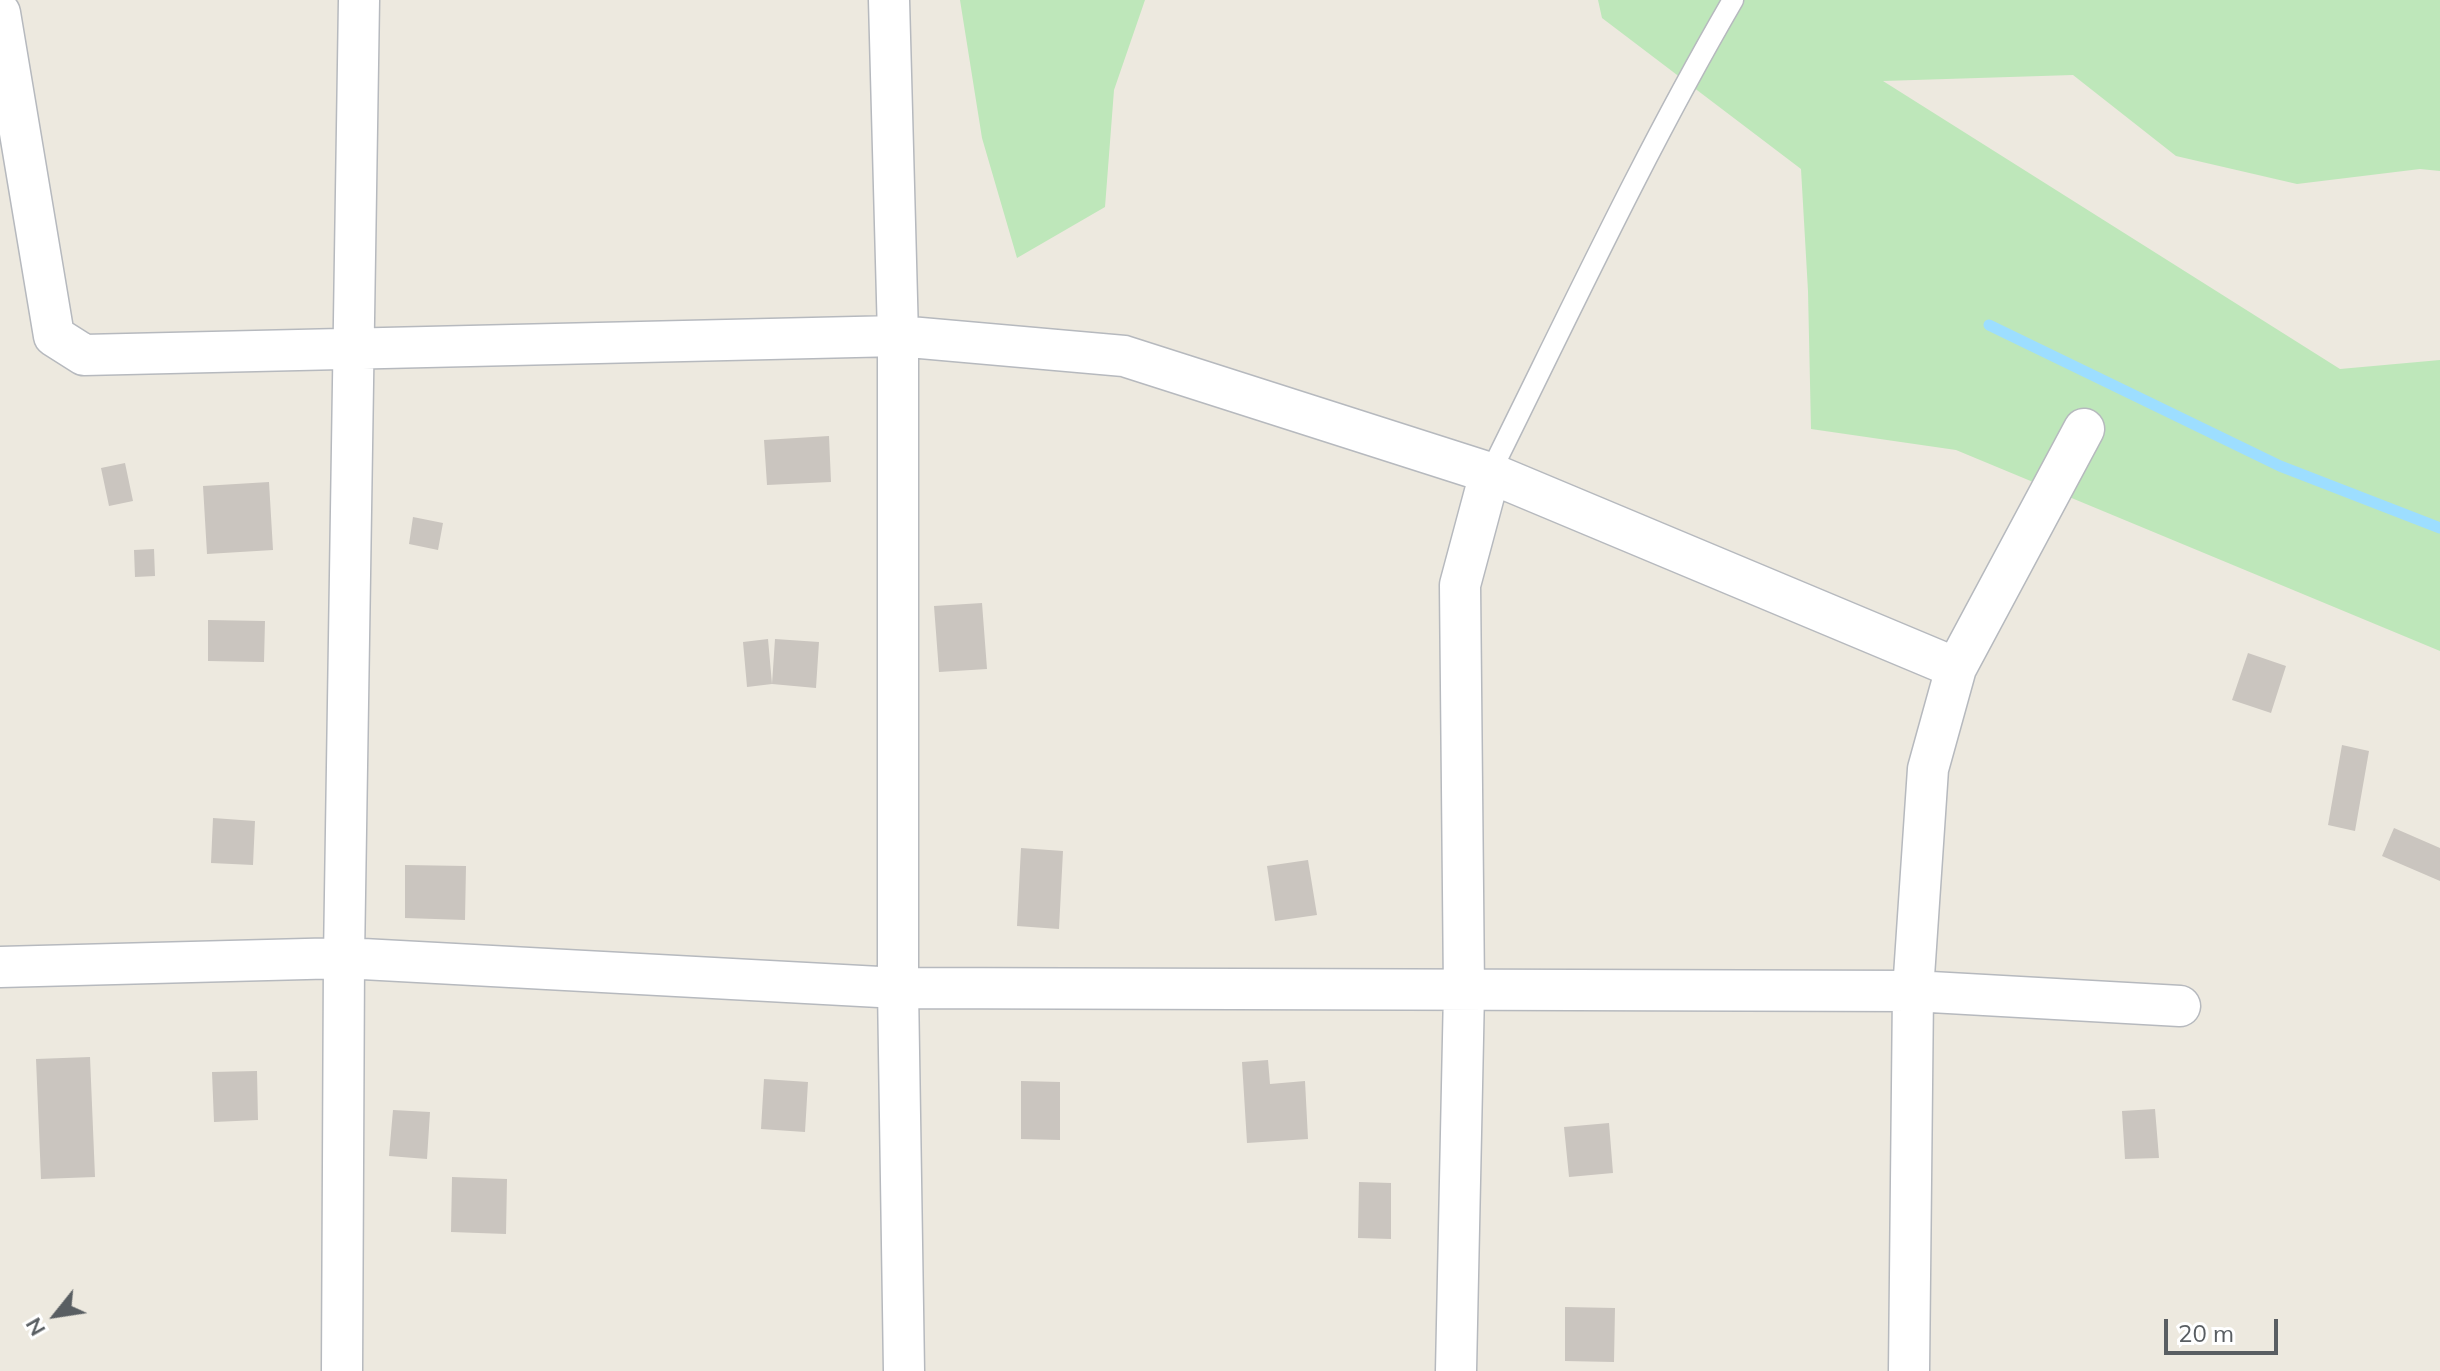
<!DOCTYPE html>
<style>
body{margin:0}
#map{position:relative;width:2440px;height:1371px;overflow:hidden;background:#ede9df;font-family:Mulish,sans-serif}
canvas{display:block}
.north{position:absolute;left:16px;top:1275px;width:80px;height:80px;-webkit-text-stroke:6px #fff;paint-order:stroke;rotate:240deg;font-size:22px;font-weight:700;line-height:32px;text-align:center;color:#595e62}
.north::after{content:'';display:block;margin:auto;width:28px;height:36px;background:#595e62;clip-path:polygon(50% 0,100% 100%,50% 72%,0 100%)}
.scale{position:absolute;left:2164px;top:1319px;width:114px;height:36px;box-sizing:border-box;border:4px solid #595e62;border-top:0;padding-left:10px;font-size:24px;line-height:28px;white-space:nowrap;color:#595e62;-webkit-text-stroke:6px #fff;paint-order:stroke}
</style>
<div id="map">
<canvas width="2440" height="1371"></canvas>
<div class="north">N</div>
<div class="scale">20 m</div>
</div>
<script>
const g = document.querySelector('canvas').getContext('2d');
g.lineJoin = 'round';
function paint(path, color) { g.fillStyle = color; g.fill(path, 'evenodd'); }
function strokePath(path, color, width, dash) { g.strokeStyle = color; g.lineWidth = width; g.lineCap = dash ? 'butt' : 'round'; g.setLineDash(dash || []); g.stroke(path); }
const green = new Path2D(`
 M960,0h185l-31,90 -9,117 -88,51 -35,-120z
 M1598,0h842v171l-20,-2 -123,15 -121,-28 -103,-81 -190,6 457,288 100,-9v291l-484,-201 -145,-21 -3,-138 -7,-122 -199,-151z`);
const stream = new Path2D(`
 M1989,325l291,141 160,62`);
const building = new Path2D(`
 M829,436l2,46 -64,3 -3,-45z
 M125,463l8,38 -24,5 -8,-38z
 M269,482l4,68 -66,4 -4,-68z
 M413,517l30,6 -5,27 -29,-6z
 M154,549l1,27 -20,1 -1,-27z
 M982,603l5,66 -48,3 -5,-66z
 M208,620l57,1 -1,41 -56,-1z
 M768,639l4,45 3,-45 44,3 -3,46 -44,-4 -25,3 -4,-45z
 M2248,653l38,13 -15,47 -39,-13z
 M2342,745l27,6 -14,80 -27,-6z
 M213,818l42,3 -2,44 -42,-2z
 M2394,828l46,20v33l-58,-25z
 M1021,848l42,3 -4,78 -42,-3z
 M1308,860l9,55 -42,6 -8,-55z
 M405,865l61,1 -1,54 -60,-2z
 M90,1057l5,120 -54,2 -5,-120z
 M1268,1060l2,24 35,-3 3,58 -61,4 -5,-81z
 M257,1071l1,49 -44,2 -2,-50z
 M764,1079l44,3 -3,50 -44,-3z
 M1021,1081l39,1v58l-39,-1z
 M2155,1109l4,49 -34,1 -3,-48z
 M393,1110l37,2 -3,47 -38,-3z
 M1609,1123l4,50 -44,4 -5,-50z
 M452,1177l55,2 -1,55 -55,-2z
 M1359,1182l32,1v56l-33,-1z
 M1565,1307l50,1 -1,54 -49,-1z`);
const service = new Path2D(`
 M1490,473c79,-159 154,-320 243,-473`);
const minor = new Path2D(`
 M889,0l9,336 226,20 366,117 466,195
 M0,13l54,323 30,19 814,-19v652l6,383
 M0,967l344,-9 554,30 1015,3 267,15
 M342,1371l2,-413 15,-958
 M1456,1371l8,-380 -4,-406 30,-112
 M1909,1371l4,-380 15,-222 28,-101 128,-239`);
paint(green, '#bee7ba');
strokePath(stream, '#9ddeff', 11);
paint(building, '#cac5bf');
strokePath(service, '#b6b9be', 23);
strokePath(minor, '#b6b9be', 43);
strokePath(service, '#fff', 20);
strokePath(minor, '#fff', 40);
</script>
